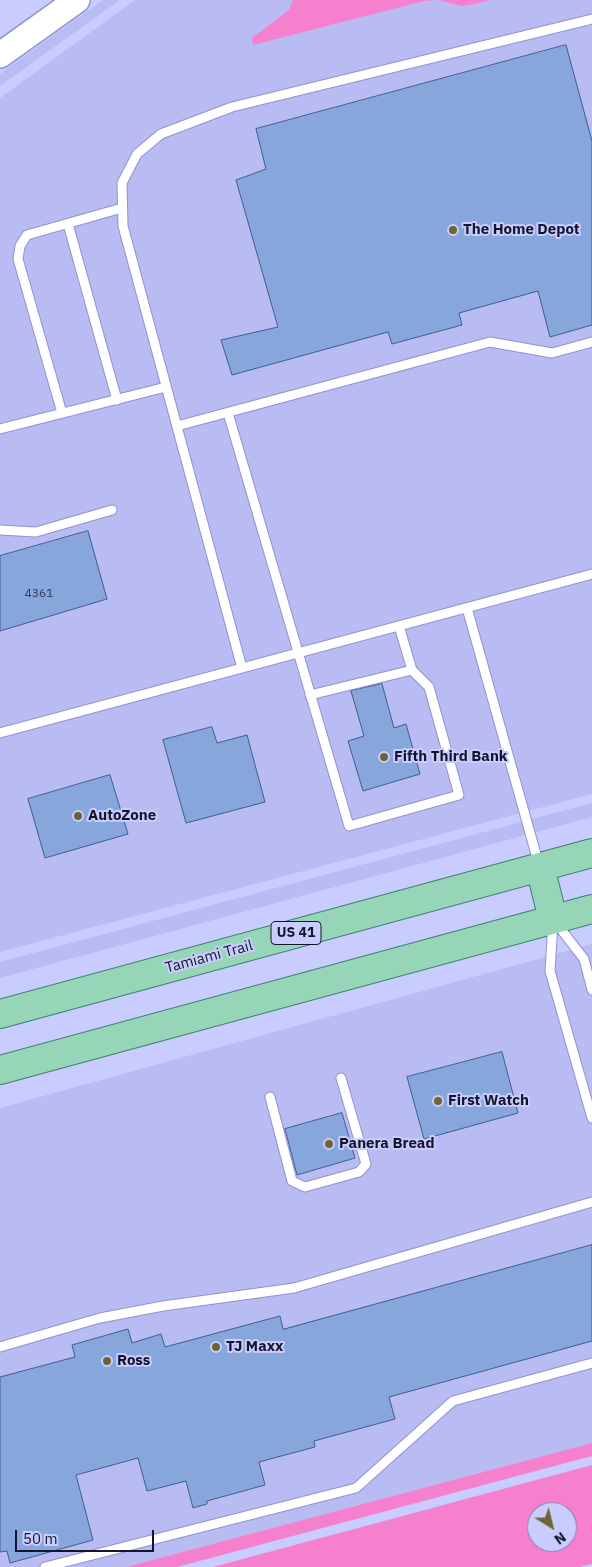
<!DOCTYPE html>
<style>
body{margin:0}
#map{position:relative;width:592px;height:1567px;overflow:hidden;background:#c8ccfe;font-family:"IBM Plex Sans",sans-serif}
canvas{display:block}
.north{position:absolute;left:527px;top:1502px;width:50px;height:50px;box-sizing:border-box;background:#c8ccfe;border:1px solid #8082a9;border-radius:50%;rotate:144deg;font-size:14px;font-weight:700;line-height:20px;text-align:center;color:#14142a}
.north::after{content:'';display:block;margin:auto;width:18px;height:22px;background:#6c6531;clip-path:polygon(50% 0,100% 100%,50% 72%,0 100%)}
.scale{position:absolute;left:15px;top:1530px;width:139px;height:22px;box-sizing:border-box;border:2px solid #14142a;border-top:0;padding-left:6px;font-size:15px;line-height:18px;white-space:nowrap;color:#14142a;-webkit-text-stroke:4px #c8ccfe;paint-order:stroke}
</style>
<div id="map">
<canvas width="592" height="1567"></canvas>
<div class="north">N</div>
<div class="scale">50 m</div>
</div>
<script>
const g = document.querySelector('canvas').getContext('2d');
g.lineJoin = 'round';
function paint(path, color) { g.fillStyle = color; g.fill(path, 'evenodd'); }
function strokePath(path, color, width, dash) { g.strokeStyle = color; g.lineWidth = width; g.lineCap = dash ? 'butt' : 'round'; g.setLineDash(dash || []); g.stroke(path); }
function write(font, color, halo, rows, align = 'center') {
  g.font = font + ' "IBM Plex Sans",sans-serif'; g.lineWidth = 4; g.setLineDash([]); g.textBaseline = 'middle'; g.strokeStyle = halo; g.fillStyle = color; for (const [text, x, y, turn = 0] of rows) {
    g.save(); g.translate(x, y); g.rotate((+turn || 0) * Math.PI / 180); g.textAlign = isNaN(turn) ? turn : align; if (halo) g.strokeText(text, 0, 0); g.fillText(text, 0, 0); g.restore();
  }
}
const built = new Path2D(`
 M103,0h17l-120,86v-12z
 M135,0h457v794l-592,158v-854z
 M592,803v14l-592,161v-16z
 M592,944v499l-466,124h-126v-459z`);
const water = new Path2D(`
 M293,0h142l-11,1 -171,44 -1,-7 37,-28z
 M439,0h52l-17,4 -12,2z
 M592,1443v13l-415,111h-51z
 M592,1465v99l-12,3h-367zM537,1512h30v30h-30z`);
const building = new Path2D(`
 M566,45l26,96v184l-42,12 -12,-46 -79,22 3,12 -70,19 -4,-12 -156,43 -11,-35 57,-13 -42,-147 30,-11 -10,-40z
 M88,531l19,68 -107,32v-75z
 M382,684l12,44 12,-4 14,50 -57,17 -15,-50 16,-5 -13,-45z
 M212,727l5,16 30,-8 18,67 -79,21 -23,-83z
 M110,775l18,59 -83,24 -17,-59z
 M502,1052l16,61 -94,26 -17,-62z
 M342,1113l13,45 -58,17 -12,-46z
 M592,1245v96l-203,56 6,22 -81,22 1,6 -56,15 6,23 -58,16v3l-14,4 -7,-27 -39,10 -9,-33 -62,17 17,65 -83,23 -3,-12 -7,1v-175l75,-20 -3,-12 56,-16 4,14 29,-9 4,13 115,-31 3,13z`);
const lane = new Path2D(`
 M68,224l49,176
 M62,413l-44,-154 2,-13 7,-11 95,-27
 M228,413l121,413 110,-31 -30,-108 -17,-17 -102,25
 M177,426l313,-84 62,11 40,-11
 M0,429l166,-42
 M0,530l36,2 76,-22
 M467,608l72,257
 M399,626l13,44
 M242,668l-119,-442 -1,-43 15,-29 24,-20 71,-27 360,-88
 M0,733l592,-159
 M553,922l-3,49 42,147
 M556,923l28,36 8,31
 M270,1097l22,84 13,6 54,-15 7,-8 -25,-86
 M0,1347l100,-29 63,-12 131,-18 298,-86
 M45,1567l311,-79 97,-87 139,-38`);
const secondary = new Path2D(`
 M0,55l77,-55`);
const primary = new Path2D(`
 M540,867l13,52
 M0,1014l592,-161
 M0,1070l592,-161`);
const markers = [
 [453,230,5,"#6c6531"],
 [384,757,5,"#6c6531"],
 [78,816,5,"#6c6531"],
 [438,1101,5,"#6c6531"],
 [329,1144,5,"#6c6531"],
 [216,1347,5,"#6c6531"],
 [107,1361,5,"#6c6531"]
];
const numberNames = [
 ["4361",39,594]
];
const shields = [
 [296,933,50]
];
const shieldNames = [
 ["US 41",296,933]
];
const poiNames = [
 ["The Home Depot",463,230],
 ["Fifth Third Bank",394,757],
 ["AutoZone",88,816],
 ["First Watch",448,1101],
 ["Panera Bread",339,1144],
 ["TJ Maxx",226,1347],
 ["Ross",117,1361]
];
const streetNames = [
 ["Tamiami Trail",209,957,-15]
];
paint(built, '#b8bcf2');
paint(water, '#f480ce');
paint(building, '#87a6dc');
strokePath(building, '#415d8f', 1);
strokePath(lane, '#8f93ce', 11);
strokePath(secondary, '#8f93ce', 28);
strokePath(primary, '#3c7f68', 30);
strokePath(lane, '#fff', 9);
strokePath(secondary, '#fff', 25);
strokePath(primary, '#97d5b8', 28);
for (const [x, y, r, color] of markers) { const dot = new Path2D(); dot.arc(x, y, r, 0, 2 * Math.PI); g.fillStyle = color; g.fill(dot); strokePath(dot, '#c8ccfe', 2); }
write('12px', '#313856', null, numberNames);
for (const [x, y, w] of shields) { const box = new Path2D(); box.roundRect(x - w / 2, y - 11.5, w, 23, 4); g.fillStyle = '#c8ccfe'; g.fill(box); strokePath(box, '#14142a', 1); }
write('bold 14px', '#14142a', null, shieldNames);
write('bold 15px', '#14142a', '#c8ccfe', poiNames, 'left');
write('15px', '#14142a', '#c8ccfe', streetNames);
</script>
